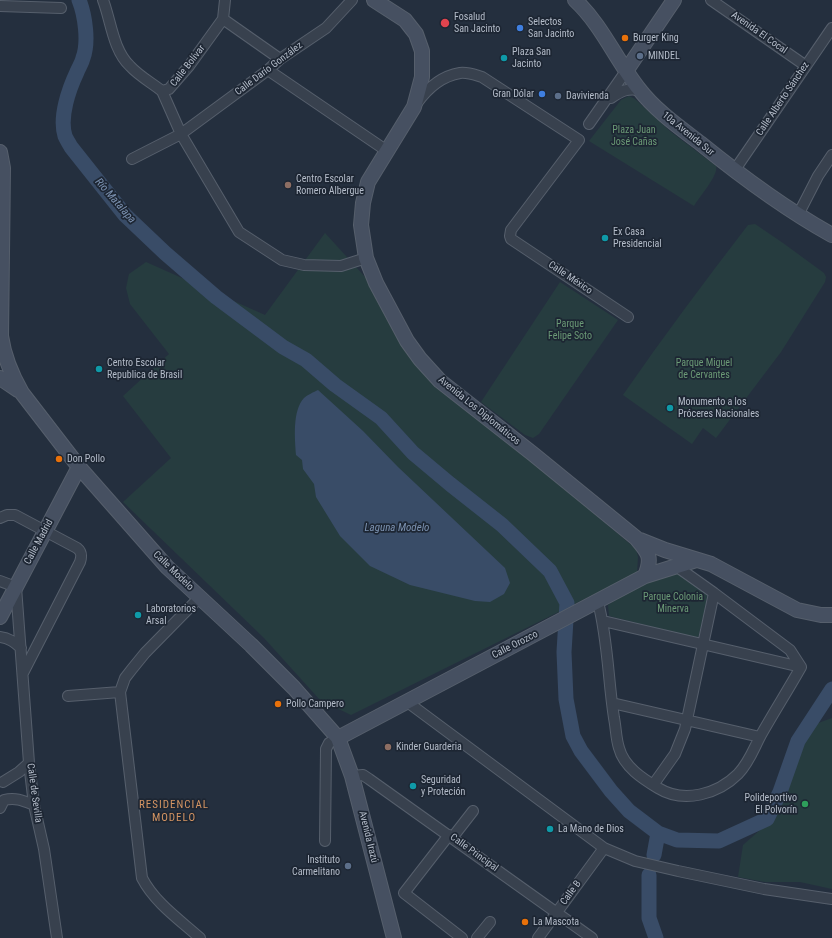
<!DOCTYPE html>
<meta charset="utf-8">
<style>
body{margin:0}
canvas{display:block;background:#242f3e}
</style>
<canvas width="832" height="938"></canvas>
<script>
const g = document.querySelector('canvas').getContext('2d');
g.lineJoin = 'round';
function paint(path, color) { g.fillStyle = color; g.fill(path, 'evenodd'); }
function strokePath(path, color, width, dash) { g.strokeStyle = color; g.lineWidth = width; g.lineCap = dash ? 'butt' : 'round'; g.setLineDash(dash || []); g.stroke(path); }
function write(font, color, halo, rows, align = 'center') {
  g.font = font + ' "Roboto Condensed",sans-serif'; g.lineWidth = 3.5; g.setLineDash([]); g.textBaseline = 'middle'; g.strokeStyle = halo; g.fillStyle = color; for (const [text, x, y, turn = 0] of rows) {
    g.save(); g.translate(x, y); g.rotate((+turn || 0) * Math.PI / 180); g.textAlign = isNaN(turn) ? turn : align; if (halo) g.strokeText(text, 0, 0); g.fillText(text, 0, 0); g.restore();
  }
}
const green = new Path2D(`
 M629,96l6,3 36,33 45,34c3,9 -17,31 -22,40l-105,-65 32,-41z
 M755,224l28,19 41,30 2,4 -1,5 -44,70 -65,86 -13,-10 -11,16 -69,-49c40,-58 82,-114 125,-170z
 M325,233l41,45 40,74 30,34 74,57 126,106 2,8 -1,16 -286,142 -31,-15 -56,-62 -141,-136 48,-44 -48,-62 46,-42 -39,-50 -4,-16 3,-14 17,-12 119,53z
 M560,282l58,38 -79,114 -6,4 -8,-3 -44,-33z
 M674,574l8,1 27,20 -11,43 -89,-22 -1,-11 39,-25z
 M832,718v171l-32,-7h-35l-27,-5 5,-32 24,-21 21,-40 13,-40 12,-19z`);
const water = new Path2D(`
 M318,390l45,41 35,36 107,101 5,15 -6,11 -14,8 -15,-1 -65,-16 -40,-19 -30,-30 -24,-39 -2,-13 -11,-15 -1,-9 -6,-5c-1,-16 -4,-44 8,-57 3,-3 10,-6 14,-8z`);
const river = new Path2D(`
 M79,0c6,15 10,42 4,58 -1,5 -4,9 -6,14 -8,17 -18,45 -12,64 1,3 4,7 6,11l54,68 40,38 51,44 67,50 23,13 29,25 46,33 32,35 37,31 52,41 48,46 17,32 -3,49 2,47 7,37 8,15 30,40 18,20 29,22 19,7 42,1 48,-22 13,-27 18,-51 34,-52
 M654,855l4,-22
 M649,875v43l7,20`);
const street = new Path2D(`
 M103,0c8,21 10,50 27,66 9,10 22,17 32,25l7,-2 20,-23 34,-47 2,-19
 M711,0l95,66
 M0,6l61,2
 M223,19l57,40
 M268,70l119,81
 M162,91l19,43 58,98 43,28 22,5 37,1 25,-8
 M611,98c10,-7 16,-10 28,-8
 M417,103c10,-14 25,-27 43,-30 8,-1 15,2 22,4l97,63 -68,90 -1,6 1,3 117,78
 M589,124l37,-53
 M132,159l49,-25 87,-64 12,-11 46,-31 26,-28
 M734,171l98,-143
 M798,215l20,-39 14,-21
 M0,518l7,-3h8l62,33c5,4 5,8 3,14l-57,111
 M0,581l16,6 13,176 5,42 10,44 13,89
 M714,593l76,57 11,17
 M200,597l-55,56 -13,16 -7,9 -5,14 22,186c13,25 38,42 58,60
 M598,602c10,38 10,78 16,116 2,10 2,21 5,30 5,19 24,31 39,40 26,16 60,6 80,-14 11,-11 16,-26 23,-39 13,-23 27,-45 40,-68
 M603,621l198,46
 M0,637c9,1 14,5 21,11
 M68,696l52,-4
 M406,701l198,147 31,13 43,10 86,18 68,10
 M612,703l148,34
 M352,776l11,-1 6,4 223,159
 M3,782l16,-10 10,-9
 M653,785l22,-31 10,-25 29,-136 -38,-27
 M0,808l4,-8c12,-3 20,1 30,5
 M449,835l-45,58 58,45
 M452,838l21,-27
 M325,841l1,-92 3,-6 9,-5
 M477,938l13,-16
 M538,938l66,-90`);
const secondary = new Path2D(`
 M374,0l31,20 11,14 6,17v26l-8,30 -46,75 -5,21 -2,22 5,33 10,25 31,58 13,18 20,22 93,73 103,84c12,14 17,19 9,38
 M575,0c27,25 41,60 64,89 16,21 40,38 61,54 42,34 85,66 132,92
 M626,71l48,-71
 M0,152l3,16 -2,168c3,21 10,38 21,57l57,74 88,100 84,78 43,43 44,50 14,38 42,162
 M0,378l18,12
 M640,540l25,10 46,14 86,46 24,5h11
 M0,617l79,-150
 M338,738l307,-162 51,-16`);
const markers = [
 [445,23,5,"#e0444e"],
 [520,28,4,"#3f7fe0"],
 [625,38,4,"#e8710a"],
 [640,56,4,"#5c6f8a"],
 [504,58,4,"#0f9aa8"],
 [542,94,4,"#3f7fe0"],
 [558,96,4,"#5c6f8a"],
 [288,185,4,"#8d6e63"],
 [605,238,4,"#0f9aa8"],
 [99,369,4,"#0f9aa8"],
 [670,408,4,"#0f9aa8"],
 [59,459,4,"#e8710a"],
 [138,615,4,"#0f9aa8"],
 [278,704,4,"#e8710a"],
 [388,747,4,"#8d6e63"],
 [413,786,4,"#0f9aa8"],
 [805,804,4,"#2e9e5b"],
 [550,829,4,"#0f9aa8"],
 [348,866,4,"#5c6f8a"],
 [525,922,4,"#e8710a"]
];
const poiNames = [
 ["Fosalud",454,17],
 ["San Jacinto",454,29],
 ["Selectos",528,22],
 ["San Jacinto",528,34],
 ["Burger King",633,38],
 ["Plaza San",512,52],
 ["Jacinto",512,64],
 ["MINDEL",648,56],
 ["Gran Dólar",534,94,"right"],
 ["Davivienda",566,96],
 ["Centro Escolar",296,179],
 ["Romero Albergue",296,191],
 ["Ex Casa",613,232],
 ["Presidencial",613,244],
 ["Centro Escolar",107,363],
 ["Republica de Brasil",107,375],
 ["Monumento a los",678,402],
 ["Próceres Nacionales",678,414],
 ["Don Pollo",67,459],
 ["Laboratorios",146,609],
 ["Arsal",146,621],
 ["Pollo Campero",286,704],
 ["Kinder Guarderia",396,747],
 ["Seguridad",421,780],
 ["y Proteción",421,792],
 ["Polideportivo",797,798,"right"],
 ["El Polvorín",797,810,"right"],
 ["La Mano de Dios",558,829],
 ["Instituto",340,860,"right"],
 ["Carmelitano",340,872,"right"],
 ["La Mascota",533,922]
];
const streetNames = [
 ["Avenida El Cocal",759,33,35],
 ["Calle Bolívar",188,66,-52],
 ["Calle Darío González",269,69,-37],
 ["Calle Alberto Sánchez",783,99,-56],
 ["10a Avenida Sur",688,134,39],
 ["Calle México",570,278,34],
 ["Avenida Los Diplomáticos",479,411,39],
 ["Calle Madrid",39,542,-62],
 ["Calle Modelo",173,571,44],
 ["Calle Orozco",515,645,-27],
 ["Calle de Sevilla",34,793,82],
 ["Avenida Irazú",368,837,76],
 ["Calle Principal",474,853,36],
 ["Calle B",571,893,-54]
];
const parkNames = [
 ["Plaza Juan",634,130],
 ["José Cañas",634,142],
 ["Parque",570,324],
 ["Felipe Soto",570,336],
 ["Parque Miguel",704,363],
 ["de Cervantes",704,375],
 ["Parque Colonia",673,597],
 ["Minerva",673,609]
];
const waterNames = [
 ["Río Matalapa",115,201,49],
 ["Laguna Modelo",397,528]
];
const neighbourhoodNames = [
 ["RESIDENCIAL",174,805],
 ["MODELO",174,818]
];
paint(green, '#263c3f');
paint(water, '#394c67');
strokePath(river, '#394c67', 15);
strokePath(street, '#565f6c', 12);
strokePath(secondary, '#565f6c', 16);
strokePath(street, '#38414e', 10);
strokePath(secondary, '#465061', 14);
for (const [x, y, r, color] of markers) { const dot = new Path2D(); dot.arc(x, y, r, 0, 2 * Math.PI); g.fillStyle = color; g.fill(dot); strokePath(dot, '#1d2633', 1.5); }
write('10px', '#b4bcc9', '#1d2633', poiNames, 'left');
write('10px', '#b4bcc9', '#1d2633', streetNames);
write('10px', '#6b9a76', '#1d2633', parkNames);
write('italic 11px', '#7c92b1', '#1d2633', waterNames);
g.letterSpacing = '1px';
write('11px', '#d59563', '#1d2633', neighbourhoodNames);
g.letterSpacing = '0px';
</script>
